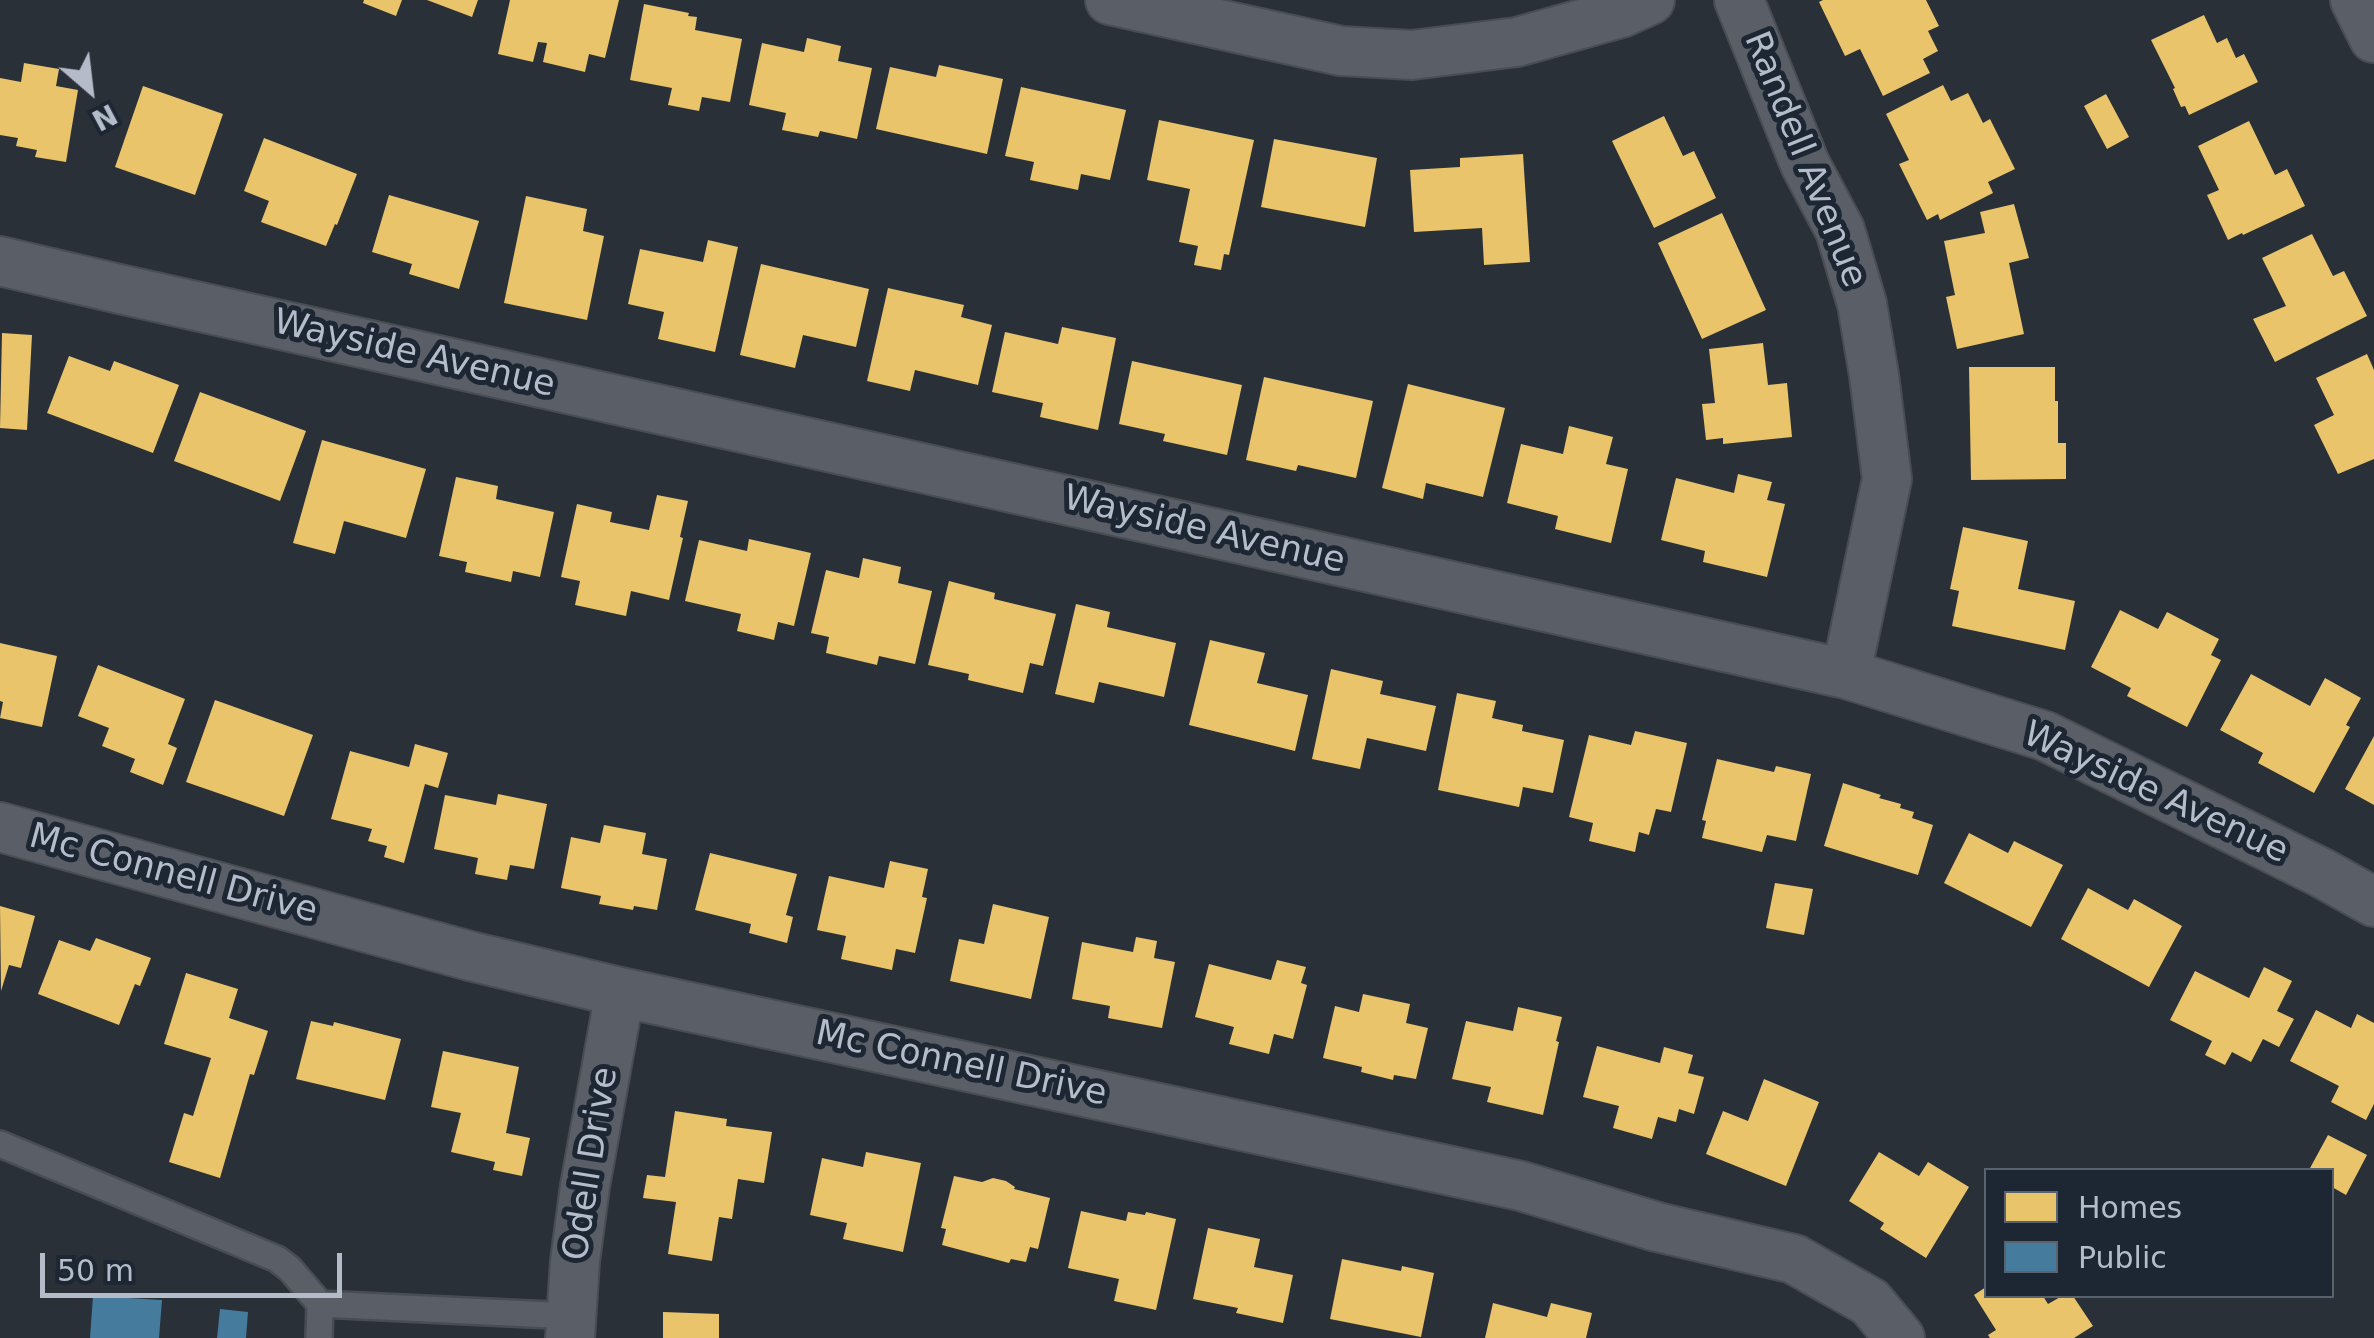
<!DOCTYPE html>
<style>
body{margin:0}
#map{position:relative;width:2374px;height:1338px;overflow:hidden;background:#2a3038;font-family:"DejaVu Sans",sans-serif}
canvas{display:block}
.legend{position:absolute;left:1984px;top:1168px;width:350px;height:130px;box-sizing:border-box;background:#1d2633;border:2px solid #59626f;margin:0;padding:12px 18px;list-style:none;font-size:30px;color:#b4bcc9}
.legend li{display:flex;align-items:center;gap:20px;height:50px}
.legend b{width:50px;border:2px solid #59626f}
.north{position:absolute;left:40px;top:40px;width:100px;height:100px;-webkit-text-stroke:8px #1d2633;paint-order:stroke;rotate:152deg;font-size:28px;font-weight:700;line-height:40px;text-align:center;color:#b4bcc9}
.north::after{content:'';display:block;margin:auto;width:35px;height:45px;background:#b4bcc9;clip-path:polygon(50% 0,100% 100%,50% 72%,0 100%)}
.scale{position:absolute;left:40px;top:1253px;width:302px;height:45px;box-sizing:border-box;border:5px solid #b4bcc9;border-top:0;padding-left:12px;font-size:30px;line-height:35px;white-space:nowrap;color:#b4bcc9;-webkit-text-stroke:8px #1d2633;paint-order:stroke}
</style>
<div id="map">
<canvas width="2374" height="1338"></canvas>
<ul class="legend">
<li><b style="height:28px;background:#e9c46a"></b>Homes</li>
<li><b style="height:28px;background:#457b9d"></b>Public</li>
</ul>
<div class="north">N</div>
<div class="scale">50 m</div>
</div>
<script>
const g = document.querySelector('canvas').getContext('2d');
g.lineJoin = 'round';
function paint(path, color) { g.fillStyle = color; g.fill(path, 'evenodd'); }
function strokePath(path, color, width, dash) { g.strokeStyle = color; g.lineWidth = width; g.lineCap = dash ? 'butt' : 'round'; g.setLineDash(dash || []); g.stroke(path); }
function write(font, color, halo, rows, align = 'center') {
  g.font = font + ' "DejaVu Sans",sans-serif'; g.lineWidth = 10; g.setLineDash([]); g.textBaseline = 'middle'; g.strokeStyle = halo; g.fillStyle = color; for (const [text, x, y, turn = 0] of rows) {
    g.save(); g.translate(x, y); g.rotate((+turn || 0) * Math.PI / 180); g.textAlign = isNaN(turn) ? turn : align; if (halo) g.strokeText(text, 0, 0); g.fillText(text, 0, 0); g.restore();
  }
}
const homes = new Path2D(`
 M364,0h38l-6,16 -33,-13z
 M427,0h51l-6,17z
 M510,0h109l-14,58 -16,-4 -4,18 -42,-10 4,-19 -9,-1 -5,20 -35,-8z
 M1823,0h103l13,26 -11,5 10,20 -15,8 7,14 -47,23 -23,-47 -15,7 -26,-54z
 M644,4l45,9 -1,3 9,1 -2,13 47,9 -12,63 -28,-5 -3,14 -31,-6 4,-17 -42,-8z
 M2204,15l13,28 10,-5 9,20 8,-4 14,28 -69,33 -4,-9 -4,1 -8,-18 2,-1 -24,-48z
 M807,38l34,8 -3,15 34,7 -15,71 -37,-8 -2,6 -36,-7 4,-17 -37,-8 13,-62 42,9z
 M24,63l35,6 -3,17 22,4 -12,72 -31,-5 2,-7 -21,-4 2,-8 -18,-3v-57l21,4z
 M939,65l64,14 -16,75 -111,-25 14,-62 46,10z
 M1943,85l8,16 17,-8 15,30 7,-4 25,50 -27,13 5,11 -53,27 -2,-6 -11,6 -28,-56 10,-4 -23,-46z
 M143,86l80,28 -28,81 -80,-28z
 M1021,87l105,23 -16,70 -29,-6 -3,16 -48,-10 4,-18 -29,-6z
 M2106,94l23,43 -22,12 -23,-43z
 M1664,116l19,40 11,-5 22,47 -62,30 -42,-87z
 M1159,120l95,20 -25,115 -5,-1 -3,16 -27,-5 4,-19 -19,-4 11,-53 -43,-9z
 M2249,121l26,54 12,-6 18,37 -62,29 -1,-2 -14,7 -21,-45 12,-5 -21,-44z
 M264,138l93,36 -20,51 -2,-1 -9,22 -65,-24 8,-21 -25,-10z
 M1274,139l103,19 -12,69 -104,-20z
 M1523,154l7,108 -46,3 -2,-37 -68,4 -4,-62 50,-3v-9z
 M389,195l90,26 -20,68 -50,-15 3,-10 -40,-12z
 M526,196l61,13 -4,22 21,5 -17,84 -83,-17z
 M2014,204l15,54 -20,5 15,71 -67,15 -11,-52 9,-2 -11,-54 41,-8 -5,-21z
 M1722,213l44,97 -64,29 -44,-96z
 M2312,234l21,42 11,-5 23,45 -92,46 -22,-43 33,-13 -24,-48z
 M708,240l30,7 -23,105 -57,-13 6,-27 -36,-8 12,-55 63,13z
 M761,264l108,25 -13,58 -53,-12 -8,33 -55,-13z
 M888,288l76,17 -3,12 31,8 -14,60 -63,-15 -5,21 -43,-10z
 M1062,327l54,11 -18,92 -58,-13 3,-14 -51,-11 13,-60 53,12z
 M2,333l30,2 -5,95 -27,-2z
 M1763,343l5,42 19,-2 5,54 -69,7v-6l-17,2 -4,-36 13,-1 -6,-54z
 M2367,354l7,16v89l-36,15 -24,-49 20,-10 -18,-37z
 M69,356l41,15 4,-10 65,24 -26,68 -106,-40z
 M1132,361l110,24 -15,70 -64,-14 2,-7 -46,-10z
 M1969,367h86v34h3v42h8v36l-95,1z
 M1264,377l109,24 -17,77 -58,-13 -2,6 -50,-11z
 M1408,384l97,24 -22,89 -57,-14 -3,16 -41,-11z
 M200,392l106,39 -26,70 -106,-40z
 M1569,426l44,11 -7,27 22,5 -17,74 -56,-14 3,-13 -51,-13 14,-59 42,10z
 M322,440l104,29 -20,69 -62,-17 -9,33 -42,-11z
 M1738,474l34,8 -5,18 18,4 -18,73 -64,-15 2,-11 -44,-11 15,-62 58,15z
 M456,477l42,9 -2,13 58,13 -14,65 -27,-6 -2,11 -46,-10 2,-10 -28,-6z
 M657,495l31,6 -8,36 3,1 -14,62 -38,-9 -5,25 -51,-11 5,-24 -19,-4 16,-73 35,8 -2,10 39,8z
 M1963,527l65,14 -10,48 57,12 -10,49 -113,-24 7,-35 -9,-2z
 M749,539l62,14 -17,73 -16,-4 -4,18 -37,-9 4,-17 -56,-13 14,-61 48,11z
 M863,558l38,9 -3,16 34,8 -17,73 -36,-8 -2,9 -51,-12 3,-16 -18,-4 15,-63 33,8z
 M949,581l46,12 -1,6 62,15 -13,52 -13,-3 -7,30 -55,-13 1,-6 -41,-9z
 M1076,604l34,8 -3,15 69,16 -12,54 -65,-15 -5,21 -39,-9z
 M2120,610l38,19 9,-17 52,27 -8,16 10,5 -34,67 -60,-31 4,-8 -40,-21z
 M1210,640l55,13 -8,30 51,12 -13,56 -106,-26z
 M0,643l57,13 -15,71 -42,-9 3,-16 -3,-1z
 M98,665l87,34 -17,45 9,4 -14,37 -33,-13 5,-13 -33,-13 7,-18 -31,-12z
 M1331,669l52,12 -3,13 56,12 -10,45 -59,-13 -7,31 -48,-10z
 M2251,674l59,32 15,-28 36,20 -15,27 4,2 -36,66 -56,-30 5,-10 -43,-23z
 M1457,693l39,8 -4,17 31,7 -1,6 42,9 -11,53 -30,-6 -4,20 -81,-17z
 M215,700l98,35 -29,81 -98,-34z
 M1635,731l52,12 -16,69 -15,-3 -7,26 -10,-3 -4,20 -46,-11 4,-18 -24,-6 20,-82 42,10z
 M2374,736v69l-29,-16z
 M415,744l33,9 -10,35 -13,-4 -21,79 -20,-6 3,-11 -19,-5 4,-12 -41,-10 19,-68 59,16z
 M1717,759l57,13 2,-6 35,8 -15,67 -29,-6 -5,17 -60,-14 4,-17 -4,-1z
 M1843,783l38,12 -2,3 22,6 -1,4 14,4 -2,6 21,7 -15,50 -94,-29z
 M498,794l49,10 -13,65 -24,-4 -3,15 -32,-6 3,-16 -44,-9 11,-54 51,10z
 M604,825l42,8 -4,21 25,5 -10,51 -23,-4 -1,4 -34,-6 2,-8 -40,-8 10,-51 29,6z
 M1969,833l39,20 6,-12 49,24 -32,62 -87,-44z
 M710,853l87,21 -11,41 7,2 -6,26 -38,-10 2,-9 -56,-14z
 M890,861l38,8 -6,28 5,1 -12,55 -19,-4 -4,21 -51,-11 5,-23 -29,-6 12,-54 55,12z
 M1775,883l38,6 -9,46 -38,-7z
 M2088,888l40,22 6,-11 48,27 -33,61 -88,-48z
 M993,904l56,13 -18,82 -81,-18 9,-42 25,5z
 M0,906l35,10 -14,52 -12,-3 -8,26z
 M1136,937l21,4 -3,17 21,4 -13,66 -54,-10 2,-12 -38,-7 10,-57 51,10z
 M96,938l55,20 -11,28 -5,-2 -16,41 -81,-31 21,-54 31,11z
 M1277,960l29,7 -5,16 6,2 -14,54 -19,-5 -5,20 -40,-10 5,-17 -39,-10 14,-53 62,16z
 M2264,967l28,14 -15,30 17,8 -15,28 -16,-8 -12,23 -19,-10 -7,13 -20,-10 7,-14 -42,-21 25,-49 54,27z
 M186,973l52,16 -9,29 39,13 -14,44 -4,-1 -30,104 -51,-16 15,-49 9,3 18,-58 -47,-14z
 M1363,994l47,10 -4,19 22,5 -12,51 -22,-4 -1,5 -32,-8 1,-5 -39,-9 12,-52 24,6z
 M1518,1007l44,10 -6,24 3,1 -16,73 -56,-13 4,-15 -39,-8 14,-58 47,10z
 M2316,1010l35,18 6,-14 17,9v81l-8,16 -35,-18 8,-16 -49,-25z
 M311,1021l22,5 1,-4 67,17 -16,61 -89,-21z
 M1597,1046l63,17 4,-16 29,8 -5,18 16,4 -10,37 -15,-5 -3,13 -18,-5 -6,22 -39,-11 6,-22 -36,-9z
 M443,1051l76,16 -13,66 24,5 -8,38 -29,-6 2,-8 -44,-10 10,-39 -30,-6z
 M1764,1079l55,23 -33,84 -80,-32 17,-43 25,10z
 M675,1111l52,8 -1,7 46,6 -8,51 -26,-4 -6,40 -13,-2 -7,44 -44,-7 8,-52 -33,-4 4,-23 18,2z
 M2328,1135l39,20 -21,40 -14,-8v-17h-23z
 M866,1152l55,11 -18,89 -60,-13 4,-16 -37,-8 12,-57 41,9z
 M1879,1152l40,24 9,-14 41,25 -43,71 -46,-29 4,-6 -35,-22z
 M954,1176l28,6 11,-4 13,3 9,6 -1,2 36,9 -12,51 -8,-2 -4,15 -15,-3 -2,4 -67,-18 4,-16 -5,-1z
 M1081,1211l45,10 2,-9 17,3 1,-3 30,7 -20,91 -42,-9 5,-22 -51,-11z
 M1208,1228l52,11 -6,28 39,8 -10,48 -47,-10 2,-5 -45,-9z
 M1342,1259l59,12 1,-5 32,7 -13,64 -91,-18z
 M1986,1287v9h57l5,8 14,-8h11l20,30 -19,12h-84l-2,-3 8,-5 -22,-35z
 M1493,1303l54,14 4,-14 41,10 -6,25h-101z
 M663,1312l56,2v24h-56z`);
const public = new Path2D(`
 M93,1296l69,4 -3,38h-69z
 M220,1309l28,3 -2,26h-29z`);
const service = new Path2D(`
 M0,1144l277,115 13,10 30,35 -1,34
 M320,1304l252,12`);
const minor = new Path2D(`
 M1110,0l231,51 71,4 105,-13 104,-29 29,-13
 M1739,0l66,164 35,66 22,74 12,71 13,104 -41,195
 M2355,0l19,38
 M0,261l115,27 1731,386 199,62 277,137 52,29
 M0,827l470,129 150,36 901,194 136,41 137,32 76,43 30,36
 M570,1338l5,-77 10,-75 35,-194`);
const streetNames = [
 ["Randell Avenue",1804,160,68],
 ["Wayside Avenue",414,355,13],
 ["Wayside Avenue",1204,531,13],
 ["Wayside Avenue",2155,794,25],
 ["Mc Connell Drive",173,875,15],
 ["Mc Connell Drive",961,1065,12],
 ["Odell Drive",592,1164,-81]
];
paint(homes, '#e9c46a');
paint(public, '#457b9d');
strokePath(service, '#484c53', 30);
strokePath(minor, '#484c53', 52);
strokePath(service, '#5a5e66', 25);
strokePath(minor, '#5a5e66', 48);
write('35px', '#b4bcc9', '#1d2633', streetNames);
</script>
